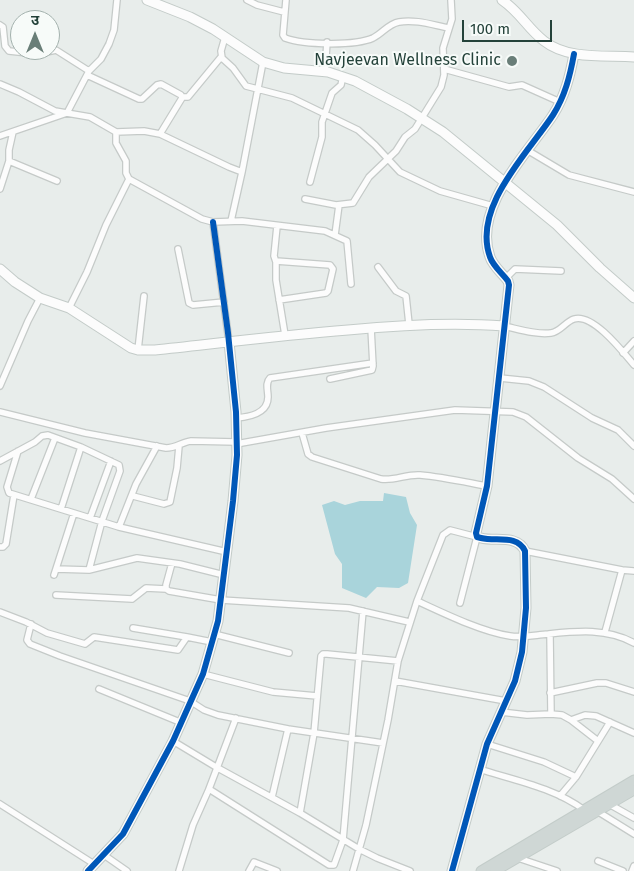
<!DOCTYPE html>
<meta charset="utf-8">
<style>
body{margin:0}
#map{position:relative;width:634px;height:871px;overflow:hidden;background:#e8edeb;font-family:"Fira Sans","Noto Sans Devanagari",sans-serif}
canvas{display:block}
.north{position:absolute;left:10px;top:10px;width:50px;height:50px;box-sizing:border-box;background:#f7fbf9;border:1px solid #a3b1ad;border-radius:50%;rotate:0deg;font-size:14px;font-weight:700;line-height:20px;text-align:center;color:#24423a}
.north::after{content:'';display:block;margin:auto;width:18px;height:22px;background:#697e78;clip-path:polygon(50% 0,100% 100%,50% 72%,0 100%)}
.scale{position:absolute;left:462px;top:20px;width:90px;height:22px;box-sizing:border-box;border:2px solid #24423a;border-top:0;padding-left:6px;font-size:15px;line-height:18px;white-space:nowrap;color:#24423a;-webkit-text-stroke:4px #f7fbf9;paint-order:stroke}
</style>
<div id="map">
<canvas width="634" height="871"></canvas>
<div class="north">उ</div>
<div class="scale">100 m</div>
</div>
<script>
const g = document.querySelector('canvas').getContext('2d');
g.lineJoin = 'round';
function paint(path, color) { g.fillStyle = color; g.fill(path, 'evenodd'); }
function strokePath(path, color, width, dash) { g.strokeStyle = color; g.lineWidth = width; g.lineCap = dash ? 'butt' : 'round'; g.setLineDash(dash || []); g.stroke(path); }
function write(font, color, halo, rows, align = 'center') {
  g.font = font + ' "Fira Sans",sans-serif'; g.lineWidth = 4; g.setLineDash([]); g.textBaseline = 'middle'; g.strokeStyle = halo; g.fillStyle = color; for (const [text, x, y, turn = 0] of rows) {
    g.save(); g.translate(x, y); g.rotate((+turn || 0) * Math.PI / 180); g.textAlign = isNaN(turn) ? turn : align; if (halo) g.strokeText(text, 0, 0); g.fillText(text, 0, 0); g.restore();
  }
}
const water = new Path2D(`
 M384,493l22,4 4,16 7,12 -9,58 -9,5 -22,-1 -11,11 -24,-10v-24l-7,-10 -13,-49 12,-4 11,4 15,-4h23z`);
const street = new Path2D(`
 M247,0l10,5 27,7
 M286,0l-3,35 2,3c19,7 70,8 88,0 10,-5 15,-14 26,-16 16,-3 34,3 50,6
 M0,25l3,2 2,19 4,5 28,3 19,-4 33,21
 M225,37l-4,14 1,7 11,10 13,18 46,12 66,32 17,15 25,27 40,19 53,15
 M444,69l65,18 13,-2 38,17
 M325,72l2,-30
 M87,75l52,24h3l15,-14 4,-1 20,11 1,3 -22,36
 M0,84l19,8 36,19 35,6 26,15 28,-1 16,3 69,33 13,5
 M182,97h6l33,-40
 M116,132v11l10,18v12l3,6 73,40 11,3 29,-1 83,10 22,10 4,43
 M0,136l67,-23 22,-42 12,-12 8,-15 5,-14 3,-30
 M527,150l42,25 65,17
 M9,161l48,20
 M310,182l12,-45v-15l10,-29 9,-8 2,-9
 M0,189l9,-28v-11l4,-18
 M305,199l31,6 17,-2 16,-26 27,-26 9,-14 10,-8 26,-42 3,-12 -1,-27 9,-29 -1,-19
 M231,221l11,-49 21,-110
 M213,222l16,120
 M277,226l-3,30 2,6v18l9,55
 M335,235l4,-30
 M178,249l11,54 4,2 31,-3
 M276,261l54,4 3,4 -5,22 -2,2 -47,7
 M378,267l18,24 10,5 3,28
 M506,278l9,-9 46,2
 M69,308l18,-36 19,-47 23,-46
 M504,326c14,3 32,9 47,7 9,-1 14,-11 23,-14 19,-6 49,33 60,46
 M138,350l6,-54
 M623,353l11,-12
 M500,378l29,3 15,6 48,31 26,12 16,16
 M330,379l42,-9 1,-4 -2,-38
 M0,386l28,-65 12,-23
 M0,412l85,21 81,15c10,0 16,-6 25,-7l45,1
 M236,418c13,-1 32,-4 32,-21 0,-7 -3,-14 2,-19l103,-15
 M302,433l6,21 4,3 69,22c14,2 25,-5 39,-4 22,2 45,7 67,11
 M236,444l90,-16 129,-18 58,2 13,5 52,41 34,21 22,20
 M18,451l-11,36 2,6 110,34 17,-43 21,-38
 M0,461l35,-19 7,-6 6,-1 33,12 38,18 1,6 -18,50 -13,49
 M133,496l31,8 6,-2 7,-34 2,-22
 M31,499l24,-61
 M61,509l20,-62
 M90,518l21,-57
 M119,527l108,25
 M0,547h3l3,-3 8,-49
 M525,551l97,19 12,1
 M172,563l-6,22v4l3,2 52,9 128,8 60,14
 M56,569l33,1 48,-12 43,6 44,11
 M54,575l20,-62
 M56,595l76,4 14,-11 20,1
 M460,603l17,-66 -27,-7 -7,5 -26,66c26,12 65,31 93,35 13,2 25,-1 38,-2 30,-3 59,-6 86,9
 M0,612l26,10 21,11 38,11 9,-7 84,13 9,-13 25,5
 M31,624l-4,16 3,4 30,12 130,45 14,9 14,5 70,14 95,14
 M133,628l54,9
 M605,632l17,-62
 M214,634l75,19
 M550,634l1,80
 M203,674l70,18 44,4
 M395,681l111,20
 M99,689l83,34
 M550,693l47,-10h9l28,9
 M501,712l26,3 24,-1 11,1 9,5 27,21
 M571,720l14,-5 11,1 38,17
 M173,741l43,26 84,46 59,36 18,9 33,13
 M487,744l57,18 32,15
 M479,769c35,11 76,19 105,41
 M209,789l120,76h5l9,-25 20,-229
 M560,796l16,-19 34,-55
 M272,797l16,-68
 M0,804l94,60
 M609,804l25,14
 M597,811l37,23
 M300,813l14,-80 7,-77 2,-2h4l71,7
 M104,855l23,16
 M518,858l39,13
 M598,861l25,10
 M179,871l14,-46 16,-36 27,-71
 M249,871l5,-9 23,9
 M353,871l13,-46 22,-105 10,-59 19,-60
 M632,871l2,-5`);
const secondary = new Path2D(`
 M147,0l43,17 23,12 50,33 21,6 44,4 27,9 52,28 36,23 114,93 43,43 34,30
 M502,0c19,13 25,28 42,41 24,19 61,14 90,16
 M0,269l15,13 25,16 29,10 62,40 7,2h17c65,-7 129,-15 193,-20 52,-5 104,-8 156,-4
 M88,871l35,-37 50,-93 30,-67 15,-53 15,-120 4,-46 -1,-43 -7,-70
 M452,871l35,-127 28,-63 7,-29 4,-44 -1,-57c-8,-17 -29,-9 -44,-13l-4,-1 -1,-4 11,-47 22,-201 -1,-4c-6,-8 -15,-15 -18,-24 -18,-50 38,-104 63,-142 12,-19 17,-39 21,-61`);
const primary = new Path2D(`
 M481,871l153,-91
 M495,871l139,-81`);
const cycleway = new Path2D(`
 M88,871l35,-37 50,-93 30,-67 15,-53 15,-120 4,-46 -1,-43 -8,-79 -15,-111
 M452,871l35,-127 28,-63 7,-29 4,-44 -1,-57c-8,-17 -29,-9 -44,-13l-4,-1 -1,-4 11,-47 22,-201 -1,-4c-6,-8 -15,-15 -18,-24 -18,-50 38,-104 63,-142 12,-19 17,-39 21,-61`);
const markers = [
 [512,61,6,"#697e78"]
];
const poiNames = [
 ["Navjeevan Wellness Clinic",501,61]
];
paint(water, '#a9d4db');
strokePath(street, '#c5cac8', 8);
strokePath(secondary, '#c3cbc8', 11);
strokePath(primary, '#c3ccc9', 11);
strokePath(street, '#fcfcfc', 5.5);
strokePath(secondary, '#fcfcfc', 9);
strokePath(primary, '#cfd7d5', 9);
strokePath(cycleway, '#0057b8', 6);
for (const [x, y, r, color] of markers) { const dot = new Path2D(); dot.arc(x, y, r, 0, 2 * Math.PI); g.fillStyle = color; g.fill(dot); strokePath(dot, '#f7fbf9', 2); }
write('16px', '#24423a', '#f7fbf9', poiNames, 'right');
</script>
